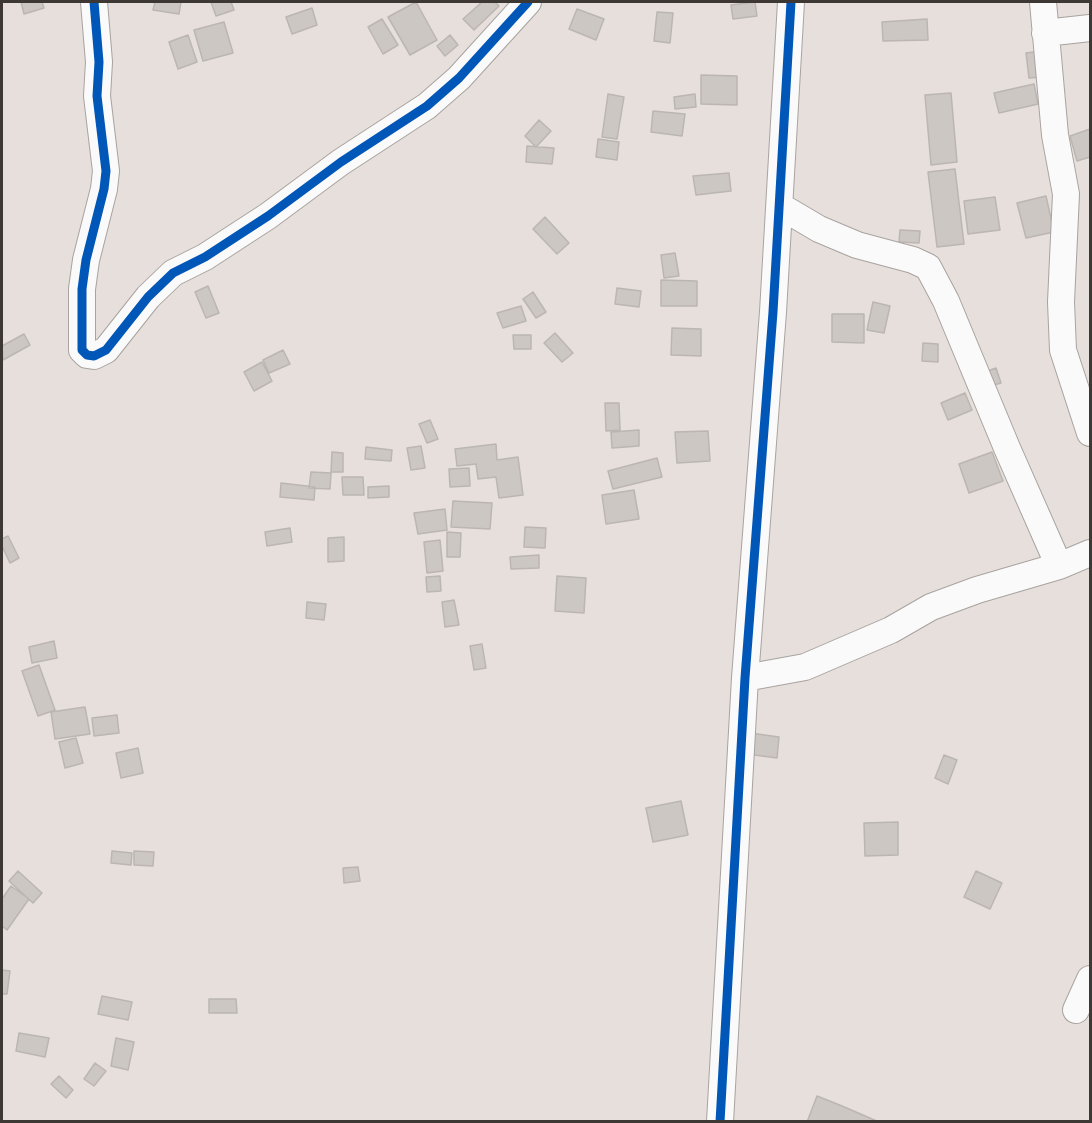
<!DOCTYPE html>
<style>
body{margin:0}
#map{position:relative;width:1092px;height:1123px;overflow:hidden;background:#e6dfdb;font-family:"Work Sans",sans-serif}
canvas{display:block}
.frame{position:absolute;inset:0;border:3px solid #3e3835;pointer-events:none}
</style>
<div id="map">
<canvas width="1092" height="1123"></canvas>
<div class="frame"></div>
</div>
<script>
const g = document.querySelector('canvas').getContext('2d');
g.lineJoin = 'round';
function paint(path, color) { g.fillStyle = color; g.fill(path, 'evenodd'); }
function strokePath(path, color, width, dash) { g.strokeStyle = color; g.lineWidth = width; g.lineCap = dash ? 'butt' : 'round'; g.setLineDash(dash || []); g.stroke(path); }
const building = new Path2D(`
 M21,2h21l2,6 -20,6z
 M155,2h26l-2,12 -26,-4z
 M211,2h20l3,8 -18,6z
 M416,2l21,38 -27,15 -22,-38z
 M482,2h13l4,4 -25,24 -11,-11z
 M755,2l2,14 -24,3 -2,-14z
 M312,8l5,17 -25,9 -6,-17z
 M577,9l27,10 -8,21 -27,-11z
 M657,12l16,1 -3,30 -16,-2z
 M382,19l16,26 -15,9 -15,-27z
 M927,19l1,21 -45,1 -1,-19z
 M224,22l9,31 -30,8 -9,-31z
 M188,35l9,27 -19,7 -9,-27z
 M450,35l8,10 -13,11 -8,-10z
 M1041,51l3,26 -15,1 -3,-25z
 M701,75l36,1v29l-36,-1z
 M1034,84l4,20 -39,9 -5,-20z
 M951,93l6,69 -26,3 -6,-70z
 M608,94l16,3 -7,42 -15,-2z
 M695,94l1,13 -21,2 -1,-12z
 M653,111l32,3 -3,22 -31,-4z
 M539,120l12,11 -15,16 -11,-11z
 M1090,129v28l-13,4 -7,-25z
 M598,139l21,3 -2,18 -21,-3z
 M527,146l27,2 -2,16 -26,-2z
 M955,169l9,75 -27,3 -9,-75z
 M729,173l2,18 -35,4 -3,-19z
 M1046,196l8,36 -28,6 -9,-35z
 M995,197l5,33 -32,4 -4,-33z
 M545,217l24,26 -12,11 -24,-25z
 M900,230l20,1 -1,12 -20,-1z
 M675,253l4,23 -15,2 -3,-23z
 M661,280l36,1v25h-36z
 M208,286l11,27 -13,5 -11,-26z
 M617,288l24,3 -2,16 -24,-3z
 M533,292l13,20 -10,6 -13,-19z
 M873,302l17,4 -6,27 -17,-3z
 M521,306l5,15 -23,7 -6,-15z
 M832,314h32v29l-32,-1z
 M672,328l29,1v27l-30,-1z
 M555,333l18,20 -11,9 -18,-19z
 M24,334l6,11 -27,15 -1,-14z
 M513,335h18v14h-17z
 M923,343l15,1v18l-16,-1z
 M283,350l7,14 -21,9 -6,-13z
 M262,362l10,19 -18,10 -10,-19z
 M996,368l5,15 -11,3 -5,-14z
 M965,393l7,17 -24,10 -7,-17z
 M605,403h14l1,27 -14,1z
 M430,420l8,19 -11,4 -8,-19z
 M639,430v16l-27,2 -1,-16z
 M708,431l2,30 -33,2 -2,-31z
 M496,444l1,16 21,-3 5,38 -24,3 -3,-21 -18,2 -2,-15 -19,2 -2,-17z
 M421,446l4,22 -14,2 -4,-22z
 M366,447l26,3 -1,11 -26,-2z
 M332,452l11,1v19h-12z
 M992,452l11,29 -34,12 -10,-29z
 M657,458l5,19 -49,12 -5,-18z
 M469,468l1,18 -20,1 -1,-18z
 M311,472l20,1 -1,16 -21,-1z
 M342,477h21l1,18h-21z
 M281,483l34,4 -1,13 -34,-3z
 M389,486v11l-21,1v-11z
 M634,490l5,29 -33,5 -4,-29z
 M453,501l39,2 -2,26 -39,-2z
 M445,509l2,21 -29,4 -4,-21z
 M525,527l21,1 -1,20 -21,-1z
 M290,528l2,14 -25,4 -2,-14z
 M447,532l14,1 -1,24h-13z
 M8,536l11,22 -9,5 -8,-17v-7z
 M344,537v24l-16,1v-24z
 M440,540l3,31 -16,2 -3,-31z
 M539,555v13l-28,1 -1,-12z
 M440,576l1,15 -14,1 -1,-15z
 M557,576l29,2 -2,35 -29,-2z
 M454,600l5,25 -14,2 -3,-25z
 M307,602l19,2 -2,16 -18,-2z
 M54,641l3,17 -25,5 -3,-16z
 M482,644l4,24 -12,2 -4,-24z
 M39,665l16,45 -17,6 -16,-45z
 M85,707l5,27 -35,5 -4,-27z
 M117,715l2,18 -25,3 -2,-18z
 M750,733l29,4 -2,21 -30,-4z
 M76,738l7,25 -18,5 -6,-26z
 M138,748l5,25 -22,5 -5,-25z
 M944,755l13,5 -9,24 -13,-6z
 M681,801l7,34 -35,7 -7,-34z
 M898,822v33l-33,1 -1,-33z
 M112,851l20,2 -1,12 -20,-2z
 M134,851l20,1 -1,14 -19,-1z
 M358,867l2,14 -16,2 -1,-15z
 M18,871l24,22 -9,10 -24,-22z
 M976,871l26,12 -12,26 -26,-12z
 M11,886l18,13 -22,31 -5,-4v-27z
 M2,970l8,1 -3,23h-5z
 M102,996l30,6 -4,18 -30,-6z
 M209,999h27l1,14h-28z
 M19,1033l30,5 -4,19 -29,-6z
 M116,1038l18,4 -6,28 -17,-4z
 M95,1063l11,8 -12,15 -10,-7z
 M59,1076l14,14 -7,8 -15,-14z
 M817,1096l25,10 37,16h-72z`);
const minor = new Path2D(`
 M94,2l5,60 -2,34 9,75 -2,18 -18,71 -4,29v61l5,5 7,1 12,-6 42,-53 25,-24 32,-16 63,-41 73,-54 86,-56 32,-28 69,-76
 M1043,2l12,133 11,59 -5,108 2,48 27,83
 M1045,33l45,-5
 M780,206l39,23 38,16 56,15 15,7 18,34 61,147 52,118
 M745,678l60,-11 86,-37 40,-23 46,-17 82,-24 31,-13
 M1076,1010l14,-31
 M720,1122l25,-444 28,-366 18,-310`);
const cycleway = new Path2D(`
 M94,2l5,60 -2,34 9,75 -2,18 -18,71 -4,29v61l5,5 7,1 12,-6 42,-53 25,-24 32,-16 63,-41 73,-54 86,-56 32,-28 69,-76
 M720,1122l25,-444 28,-366 18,-310`);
paint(building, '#cdc7c4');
strokePath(building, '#bbb6b2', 1.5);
strokePath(minor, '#a8a3a0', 28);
strokePath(minor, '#fbfafa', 26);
strokePath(cycleway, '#0057b8', 9);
</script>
